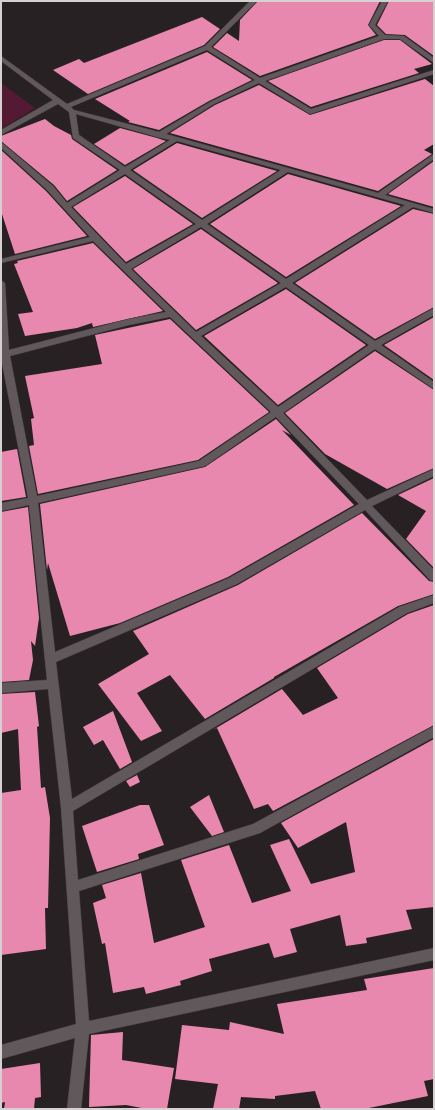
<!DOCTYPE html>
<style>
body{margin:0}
#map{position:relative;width:435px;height:1110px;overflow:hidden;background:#282123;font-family:"Alegreya Sans",sans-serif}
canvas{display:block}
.frame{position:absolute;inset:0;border:2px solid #d5d0d2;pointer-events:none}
</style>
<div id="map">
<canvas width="435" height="1110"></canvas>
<div class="frame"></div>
</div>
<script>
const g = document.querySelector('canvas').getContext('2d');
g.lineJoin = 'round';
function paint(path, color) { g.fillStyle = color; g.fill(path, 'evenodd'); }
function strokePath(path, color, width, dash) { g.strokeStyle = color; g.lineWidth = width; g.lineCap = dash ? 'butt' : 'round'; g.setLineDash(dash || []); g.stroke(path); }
const green = new Path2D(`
 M1,83l34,25 -34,21z`);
const building = new Path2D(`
 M258,1h122l-12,24 8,10 -116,41 -47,-29 14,-14 12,8 1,-21z
 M389,1h45v55l-29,-21 -19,-1 -9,-9z
 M202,17l18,12 -16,16 -116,49 -35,-24 26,-11 5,4z
 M384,40h16l32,24 -18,5 5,4 -108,34 -43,-26z
 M207,52l45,28 -43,21 -50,29 -31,-8 2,-1 -35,-22z
 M425,79l9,7v58l-10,6 8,4 -54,37 -208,-58 45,-28 44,-20 51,30z
 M45,119l9,7 17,9 1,4 45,31 -50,31 -13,-16 -53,-44v-5l5,-2z
 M120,128l37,10 9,3 -41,24 -31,-21z
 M177,143l100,28 -75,47 -69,-48z
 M1,150l45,41 41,45 -72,18 -14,-43z
 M434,161v46l-46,-13z
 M288,174l113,32 -115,71 -76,-53z
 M125,176l68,48 -67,38 -53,-55z
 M413,209l21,5v93l-59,32 -80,-56z
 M201,229l77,54 -82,47 -63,-61z
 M93,243l70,68 -70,16 -1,-4 -15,5 -52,8 -7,-22 15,-2 -19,-48 4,-1 -1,-2z
 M286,289l80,56 -88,60 -74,-69z
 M434,317v63l-50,-35z
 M170,319l99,93 -71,48 -160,34 -9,-48 5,-1 -3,-26 3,-1 -9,-42 77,-12 -7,-29z
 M375,351l59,39v78l-47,21 -62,-35 -40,-41z
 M276,419l15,16 -9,-5 72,75 -126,72 -108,46 -50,13 -22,-73 -1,7 -7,-66 165,-37z
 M17,449l9,48 -25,4v-49z
 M434,478v90l-28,-29 20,-28 -28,-16z
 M28,507l11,111 -4,28 -4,-5 2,19 -4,20 -28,2v-170z
 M362,513l67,68 5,1v12l-36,12 -124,71v1l-69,41 -35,-44 -33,18 25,38 -21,10 -43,-57 51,-30 -16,-23 105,-46z
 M434,605v120l-161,86 -5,-7 -14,5 -37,-81 -4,2 69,-41 21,26 35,-17 -21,-30 91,-54z
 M35,692l4,34 -2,1 4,61 4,-1 5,31 -2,90h-3l1,41 -45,6v-162l20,-3 -3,-61 -17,4v-39z
 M113,711l19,51 -12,7 -17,-29 -9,5 -11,-18z
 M434,739v168l-28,3 6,19 -46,9 1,5 -21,3 -6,-31 -50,14 7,23 -23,6 -5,-15 -60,16 3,12 -32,10 1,4 -35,9 -2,-7 -31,6 -8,-50 -3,1 -9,-41 13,-5 -4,-13 39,-12 13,70 51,-16 -24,-67 48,-15 23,58 39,-12 -21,-46 19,-6 22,45 44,-12 -9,-50 -48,26 -17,-25z
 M137,775l3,7 -10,5 -4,-6z
 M209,795l15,37 -12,4 -22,-29z
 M140,805h9l15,40 -26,9 1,5 -42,13 -15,-46z
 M434,968v111l-10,2 4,15 -64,13h-43l-6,-18 -40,5v3l-34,-2 -2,12h-26l5,-25 -43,-5 7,-54 47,5 1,-8 54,12 -7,-30 90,-14 -3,-11z
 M123,1032l-1,28 52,8 -7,41h-20l-21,-4 -37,2 2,-72z
 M40,1063l1,34 -6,1 -1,11h-30l1,-7 -4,1v-34z`);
const street = new Path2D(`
 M250,1h7l-46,46 49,31 119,-42 -10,-11 13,-24h6l-13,24 10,10 19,1 30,22v5l-34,-24h-16l-119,42 46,28 123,-39v4l-124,40 -51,-31 -45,21 -48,30 212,59 56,-39v5l-49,36 49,14v4l-21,-6 -121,76 83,58 59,-33v7l-53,30 53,37v7l-59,-40 -92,64 84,87 67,-31v7l-62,30 62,64v11l-4,-1 -65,-70 -128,74 -181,78 16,137 327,-192 35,-12v8l-27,10 -334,198 5,69 175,-56 181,-98v11l-174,96 -181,58 10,130 345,-73v12l-345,74 -8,75h-14l8,-71 -74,21v-14l75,-21 -15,-216 -13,-119 -47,4v-10l46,-3 -18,-175 -28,6v-8l27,-5 -27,-140v-78l4,3 4,67 120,-31 37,-7 -73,-71 -92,22v-4l89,-22 -43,-47 -46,-42v-6l52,44 14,17 53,-33 -47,-32 -4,-26 -11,-8 -57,31v-5l52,-30 -52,-39v-5l66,48 138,-58zM207,50l48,30 -45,22 -51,30 -85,-22 -3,-3zM76,114l81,23 13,3 -45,27 -46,-32zM177,141l104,29 -79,50 -72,-50zM288,172l117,33 -119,74 -79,-55zM125,174l71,50 -70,40 -55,-57zM201,227l80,56 -85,49 -65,-63zM286,287l83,58 -91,62 -77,-71zM170,317l101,95 -72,49 -162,35 -27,-140 119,-31zM276,417l83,87 -130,74 -174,74 -17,-149 167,-37z`);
paint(green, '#541a34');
paint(building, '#e988ae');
strokePath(street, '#433d3f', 1);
paint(street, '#61585b');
</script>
